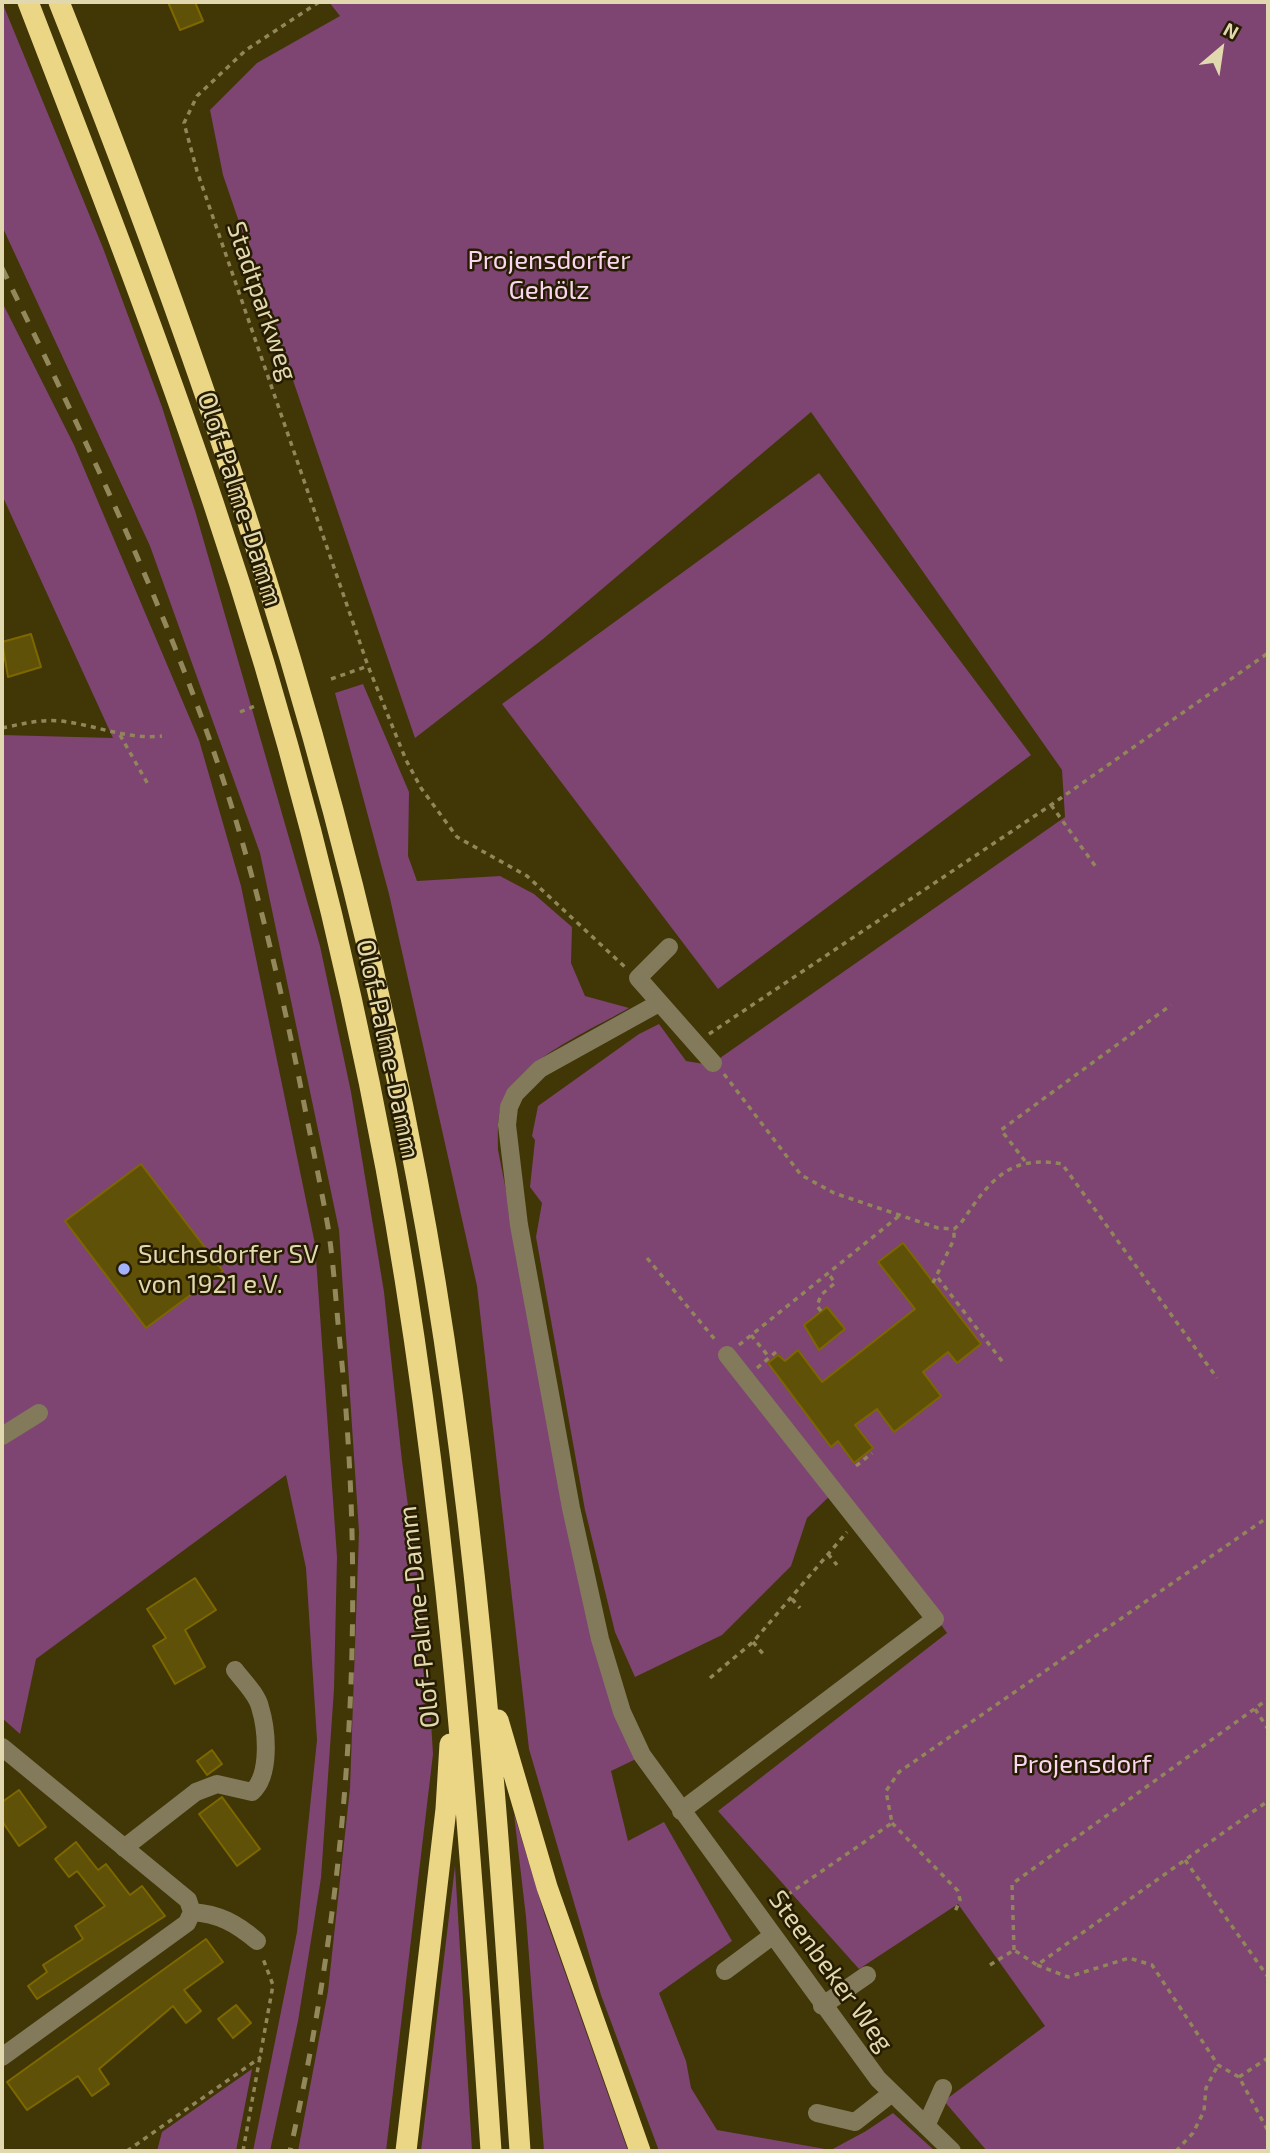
<!DOCTYPE html>
<meta charset="utf-8">
<style>
body{margin:0}
#map{position:relative;width:1270px;height:2153px;overflow:hidden;background:#413606;font-family:"Exo 2",sans-serif}
canvas{display:block}
.frame{position:absolute;inset:0;border:4px solid #e2d8b0;pointer-events:none}
.north{position:absolute;left:1186px;top:14px;width:70px;height:70px;-webkit-text-stroke:5px #261d00;paint-order:stroke;rotate:29deg;font-size:19px;font-weight:700;line-height:28px;text-align:center;color:#e2d8b0}
.north::after{content:'';display:block;margin:auto;width:24px;height:32px;background:#e2d8b0;clip-path:polygon(50% 0,100% 100%,50% 72%,0 100%)}
</style>
<div id="map">
<canvas width="1270" height="2153"></canvas>
<div class="frame"></div>
<div class="north">N</div>
</div>
<script>
const g = document.querySelector('canvas').getContext('2d');
g.lineJoin = 'round';
function paint(path, color) { g.fillStyle = color; g.fill(path, 'evenodd'); }
function strokePath(path, color, width, dash) { g.strokeStyle = color; g.lineWidth = width; g.lineCap = dash ? 'butt' : 'round'; g.setLineDash(dash || []); g.stroke(path); }
function write(font, color, halo, rows, align = 'center') {
  g.font = font + ' "Exo 2",sans-serif'; g.lineWidth = 5; g.setLineDash([]); g.textBaseline = 'middle'; g.strokeStyle = halo; g.fillStyle = color; for (const [text, x, y, turn = 0] of rows) {
    g.save(); g.translate(x, y); g.rotate((+turn || 0) * Math.PI / 180); g.textAlign = isNaN(turn) ? turn : align; if (halo) g.strokeText(text, 0, 0); g.fillText(text, 0, 0); g.restore();
  }
}
const green = new Path2D(`
 M2,2l101,246 59,159 34,107 124,432 31,146 33,200 18,169 24,179 7,114 -47,397h-88l30,-160 22,-203 9,-256 -20,-302 -79,-377 -110,-307 -148,-320z
 M329,2h939v2149h-281l-43,-50 101,-75 -87,-122 -99,65 -141,-158 229,-178 -107,-147 -33,32 -16,48 -69,69 -87,42 -20,-45 -30,-122 -49,-273 6,-34 -12,-16 5,-47 -3,-4 6,-30 101,-72 20,-10 27,37 24,4 355,-248 -3,-47 -251,-358 -268,227 -128,99 -192,-563 -13,-65 47,-47 83,-47z
 M2,302l72,143 125,295 42,146 74,358 22,313 -3,132 -13,189 -23,143 -28,130h-17l44,-219 20,-192 -11,-172 -20,-93 -250,184 -16,75 -18,-16v-983l111,3 -111,-243z
 M819,473l212,282 -313,234 -216,-285z
 M363,684l46,108 -1,64 9,25 83,-5 34,18 38,33 -1,36 14,33 44,12c-41,24 -110,51 -128,98 -4,13 -3,30 -3,44l97,490 41,119 -25,12 17,70 36,-19 68,119 -73,52 27,68 5,27 26,42 114,20 35,-19 27,-18 42,38h-276l-58,-156 -72,-246 -52,-463 -88,-392 -54,-201z
 M514,1814l31,102 83,235h-84l-18,-234z
 M455,1866l17,285h-51z
 M252,2069l-16,82h-79l5,-19z`);
const building = new Path2D(`
 M168,2h27l8,19 -23,9z
 M31,634l10,33 -33,10 -6,-35z
 M141,1164l82,107 -77,57 -81,-107z
 M903,1243l78,101 -24,19 -9,-11 -25,20 18,24 -47,36 -17,-23 -22,16 18,23 -19,15 -16,-22 -7,6 -63,-84 10,-8 7,6 13,-11 24,32 93,-73 -37,-47z
 M827,1307l18,22 -26,21 -15,-25z
 M195,1578l21,32 -31,20 20,37 -30,17 -22,-38 13,-8 -19,-29z
 M212,1750l10,14 -15,11 -10,-14z
 M19,1790l27,37 -27,19 -17,-25v-19z
 M222,1797l38,52 -23,17 -38,-52z
 M76,1842l22,28 8,-6 24,31 12,-9 23,30 -128,83 -9,-13 19,-14 -4,-7 40,-26 -8,-13 30,-20 -28,-35 -8,6 -14,-18z
 M206,1939l17,23 -39,28 17,21 -15,12 -13,-17 -74,63 10,15 -17,12 -14,-20 -51,34 -20,-28z
 M236,2005l15,18 -18,15 -15,-19z`);
const path = new Path2D(`
 M319,2l-73,48 -49,46 -13,27 13,48 171,495 38,94 15,28 36,49 70,39 99,92
 M331,679l37,-13
 M240,712l15,-6
 M2,728c20,-4 38,-9 59,-7 35,4 66,19 101,15
 M120,735l29,51
 M1051,805l45,62
 M709,1034l342,-229 217,-152
 M724,1074l77,101 33,18 104,35 16,1 7,-6c28,-41 47,-69 101,-59l155,214
 M1025,1161l-24,-31 170,-125
 M647,1258l70,84
 M938,1278l67,87
 M933,1283l21,-44v-10
 M821,1311l-4,-5 4,-11 14,-12 -7,-10
 M751,1335l18,22
 M739,1345l160,-129
 M757,1368l19,-16
 M856,1466l16,-13
 M828,1554l9,11
 M792,1599l8,9
 M753,1642l11,13
 M710,1678l43,-36 94,-110
 M1255,1709l13,20
 M892,1823l66,68 2,9 -6,14
 M1185,1860l83,117
 M771,1906l121,-83 -6,-32 13,-19 369,-255
 M1014,1950l-2,-66 256,-185
 M990,1965l24,-15 23,15 231,-164
 M1037,1965l31,12 61,-19 23,7 66,100 21,12 29,54
 M1239,2077l29,-19
 M127,2151l134,-94
 M243,2151l30,-166 -11,-29
 M1176,2151l17,-18 11,-22 2,-23 12,-23`);
const minor = new Path2D(`
 M669,947l-31,31 75,85
 M659,1003l-119,66 -25,25 -6,13 -2,18 12,100 52,283 29,131 22,73 20,43 236,324 74,72
 M2,1436l37,-23
 M2,1747l186,153 4,12
 M681,1811l254,-192 -208,-264
 M124,1848l72,-56 21,-8 35,8c19,-17 15,-62 8,-85 -3,-13 -17,-26 -25,-37
 M192,1912c27,2 44,11 65,29
 M725,1971l47,-35
 M822,2006l45,-31
 M2,2057l185,-134 5,-11
 M817,2113l38,9 37,-29
 M926,2126l17,-38`);
const highway = new Path2D(`
 M28,2c64,166 128,331 185,500 73,217 131,442 173,666 60,325 83,654 105,983
 M59,2c153,385 282,769 358,1177 61,321 81,647 103,972
 M498,1720l49,167 93,264
 M406,2151l40,-342 4,-65`);
const rail = new Path2D(`
 M2,268c73,150 145,299 202,456 41,113 70,231 94,349 10,52 21,103 30,154 6,39 8,78 12,117 28,269 9,544 -50,807`);
const markers = [
 [124,1269,7,"#a3b2fc"]
];
const parkNames = [
 ["Projensdorfer",549,260],
 ["Gehölz",549,290],
 ["Projensdorf",1082,1764]
];
const streetNames = [
 ["Stadtparkweg",262,301,71],
 ["Olof-Palme-Damm",240,499,72],
 ["Olof-Palme-Damm",388,1049,78],
 ["Olof-Palme-Damm",419,1617,-96],
 ["Steenbeker Weg",831,1971,54]
];
const poiNames = [
 ["Suchsdorfer SV",138,1254],
 ["von 1921 e.V.",138,1284]
];
paint(green, '#7e4472');
paint(building, '#605108');
strokePath(building, '#7d6800', 2);
strokePath(path, '#91865a', 3.5, [5, 5]);
strokePath(minor, '#827a5a', 18);
strokePath(highway, '#ebd685', 21);
strokePath(rail, '#92885c', 5, [12, 12]);
for (const [x, y, r, color] of markers) { const dot = new Path2D(); dot.arc(x, y, r, 0, 2 * Math.PI); g.fillStyle = color; g.fill(dot); strokePath(dot, '#261d00', 2.5); }
write('26px', '#fad6f1', '#261d00', parkNames);
write('26px', '#e2d8b0', '#261d00', streetNames);
write('26px', '#e2d8b0', '#261d00', poiNames, 'left');
</script>
